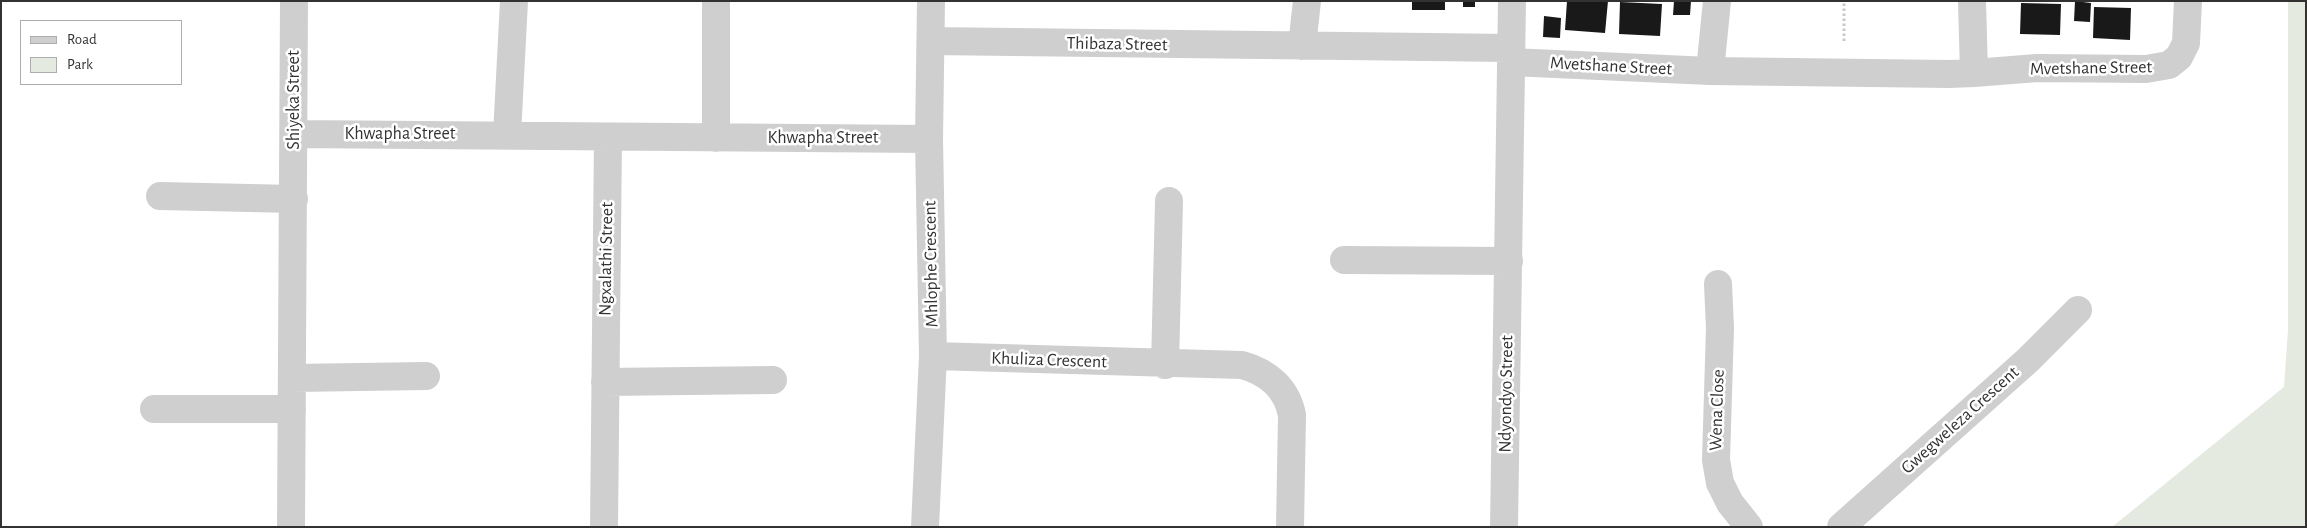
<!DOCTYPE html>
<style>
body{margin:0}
#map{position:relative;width:2307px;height:528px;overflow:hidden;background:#fff;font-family:"Alegreya Sans",sans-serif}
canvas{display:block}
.frame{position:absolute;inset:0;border:2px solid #323232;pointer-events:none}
.legend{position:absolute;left:20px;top:20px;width:162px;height:65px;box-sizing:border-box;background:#fff;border:1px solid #adadad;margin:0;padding:6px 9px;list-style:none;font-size:15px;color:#323232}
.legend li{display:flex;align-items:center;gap:10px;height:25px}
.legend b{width:25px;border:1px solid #adadad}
</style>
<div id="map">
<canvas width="2307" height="528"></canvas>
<div class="frame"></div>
<ul class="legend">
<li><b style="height:6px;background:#cfcfcf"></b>Road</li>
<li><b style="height:14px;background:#e4eadf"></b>Park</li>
</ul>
</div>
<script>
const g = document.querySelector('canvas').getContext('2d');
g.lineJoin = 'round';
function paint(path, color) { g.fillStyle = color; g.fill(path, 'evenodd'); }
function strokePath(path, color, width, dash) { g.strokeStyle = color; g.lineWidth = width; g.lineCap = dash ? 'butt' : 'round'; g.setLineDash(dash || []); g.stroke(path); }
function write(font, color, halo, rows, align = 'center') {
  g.font = font + ' "Alegreya Sans",sans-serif'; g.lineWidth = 5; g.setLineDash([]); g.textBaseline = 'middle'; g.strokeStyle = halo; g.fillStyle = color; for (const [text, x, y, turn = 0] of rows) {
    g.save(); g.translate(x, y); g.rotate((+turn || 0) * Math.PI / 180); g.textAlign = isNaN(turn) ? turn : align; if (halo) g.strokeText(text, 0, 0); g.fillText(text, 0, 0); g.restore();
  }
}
const green = new Path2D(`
 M2288,1h18v526h-194l172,-140 4,-57z`);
const building = new Path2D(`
 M1412,1h33v9h-33z
 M1463,1h12v6h-12z
 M1567,1h41l-3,32 -40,-3z
 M1674,1h17l-1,14h-17z
 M2075,1l16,2 -1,19 -16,-1z
 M1620,2l42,2 -2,32 -41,-2z
 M2021,3l40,1 -1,31 -40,-1z
 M2094,7l37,1 -1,32 -37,-2z
 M1544,16l17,2 -1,20 -17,-1z`);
const path = new Path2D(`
 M1844,41v-40`);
const minor = new Path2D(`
 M716,1v137
 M1717,1l-7,70 239,3 25,-1 -2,-72
 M931,41l580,7
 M1302,46l5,-45
 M1511,62l199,9
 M1974,73l63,-5 109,1 23,-4 10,-8 7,-14 2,-42
 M294,134l635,5
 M507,135l7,-134
 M160,196l134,3
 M1344,260l165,1
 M1718,284l2,44 -4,132 4,23 10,20 19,24
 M933,356l309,9c26,7 45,24 50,50l-2,112
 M1165,365l4,-164
 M293,378l133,-2
 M605,382l168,-2
 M154,409h138
 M291,527l3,-526
 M604,527l4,-390
 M925,527l8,-171 -4,-217 2,-138
 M1504,527l8,-526
 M1841,527l187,-167 50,-50`);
const streetNames = [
 ["Thibaza Street",1117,44,1],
 ["Mvetshane Street",1611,66,3],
 ["Mvetshane Street",2091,68,-1],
 ["Shiyeka Street",294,100,-90],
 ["Khwapha Street",400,134],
 ["Khwapha Street",823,138],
 ["Ngxalathi Street",606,259,-89],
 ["Mhlophe Crescent",931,264,-91],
 ["Khuliza Crescent",1049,360,2],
 ["Ndyondyo Street",1506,394,-89],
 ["Wena Close",1717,410,-88],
 ["Gwegweleza Crescent",1960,420,-42]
];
paint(green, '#e4eadf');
paint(building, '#191919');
strokePath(path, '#c9c9c9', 3, [2.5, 2.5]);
strokePath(minor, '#cfcfcf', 28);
write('18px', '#323232', '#fff', streetNames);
</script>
